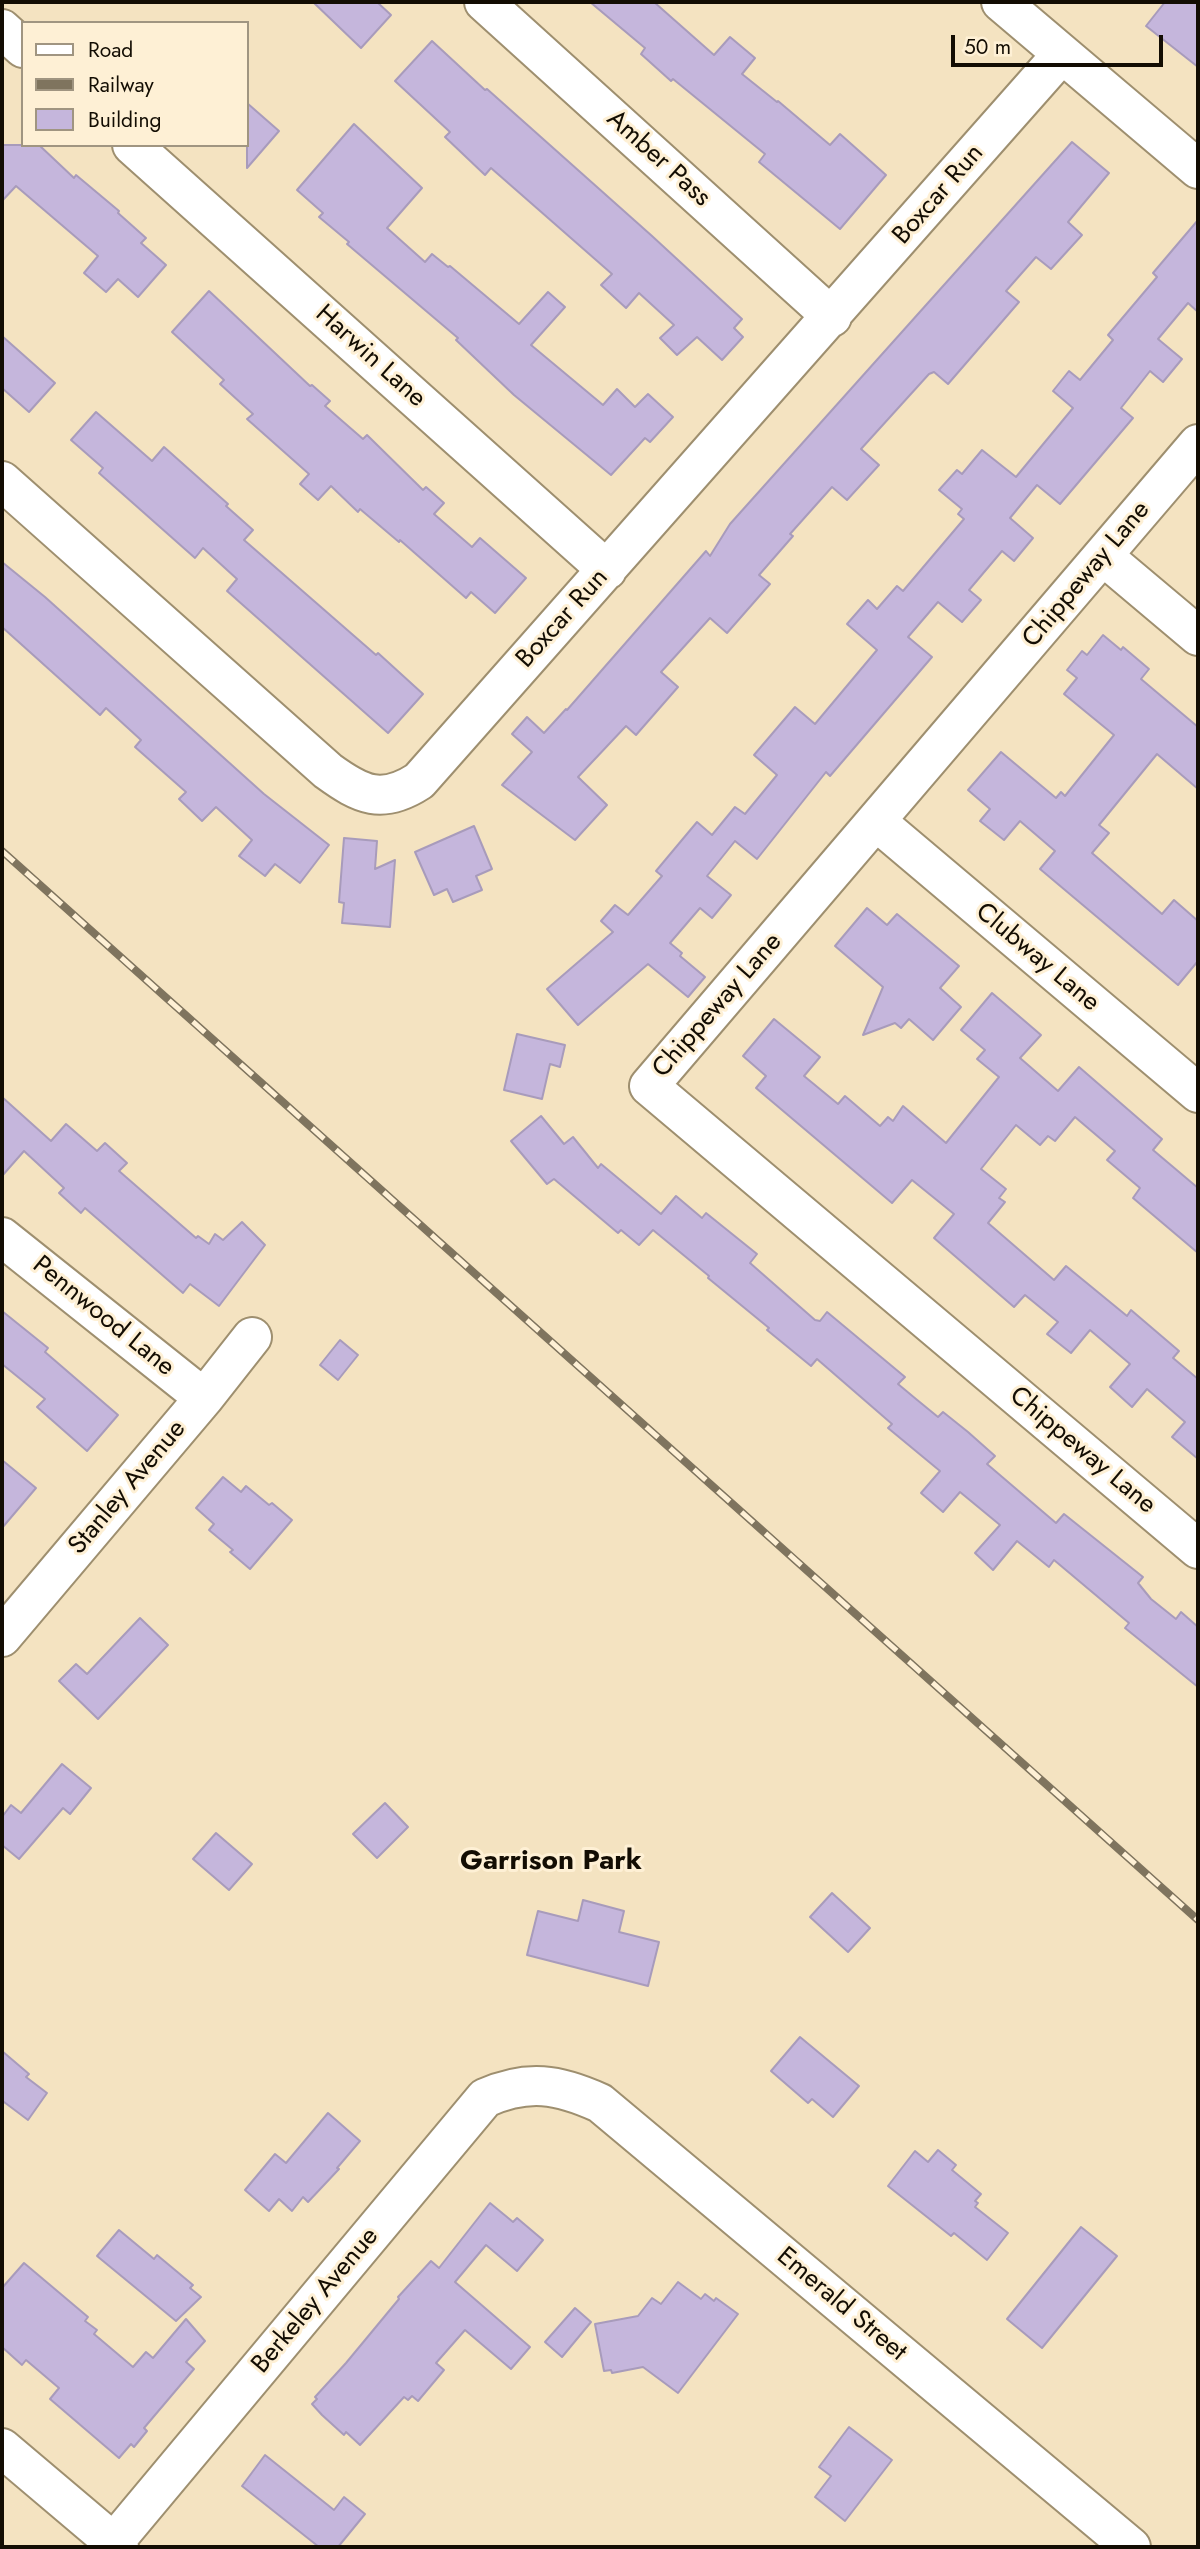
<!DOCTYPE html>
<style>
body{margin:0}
#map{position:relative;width:1200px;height:2549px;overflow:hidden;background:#f4e3c1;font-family:Jost,sans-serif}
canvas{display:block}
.frame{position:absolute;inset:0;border:4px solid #130d03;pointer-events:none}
.legend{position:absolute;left:21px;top:21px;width:228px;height:126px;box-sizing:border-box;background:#fef0d5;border:2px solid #a09581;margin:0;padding:9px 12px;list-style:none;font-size:21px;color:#130d03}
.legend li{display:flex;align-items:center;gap:14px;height:35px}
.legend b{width:35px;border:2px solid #a09581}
.scale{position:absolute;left:951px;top:35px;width:212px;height:32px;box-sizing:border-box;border:4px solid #130d03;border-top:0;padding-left:9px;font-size:21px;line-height:24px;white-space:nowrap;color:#130d03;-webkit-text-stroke:5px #fef0d5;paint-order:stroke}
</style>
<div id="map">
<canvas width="1200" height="2549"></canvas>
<div class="frame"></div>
<ul class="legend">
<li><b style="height:9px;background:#fff"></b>Road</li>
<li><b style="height:9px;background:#7f745e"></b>Railway</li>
<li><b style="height:19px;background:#c5b6dc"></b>Building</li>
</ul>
<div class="scale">50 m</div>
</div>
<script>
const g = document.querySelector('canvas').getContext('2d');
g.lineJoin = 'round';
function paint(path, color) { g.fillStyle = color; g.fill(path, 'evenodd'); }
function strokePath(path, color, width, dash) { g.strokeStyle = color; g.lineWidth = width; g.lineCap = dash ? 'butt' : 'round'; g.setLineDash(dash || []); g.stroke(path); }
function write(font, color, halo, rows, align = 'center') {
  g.font = font + ' Jost,sans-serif'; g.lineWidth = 6; g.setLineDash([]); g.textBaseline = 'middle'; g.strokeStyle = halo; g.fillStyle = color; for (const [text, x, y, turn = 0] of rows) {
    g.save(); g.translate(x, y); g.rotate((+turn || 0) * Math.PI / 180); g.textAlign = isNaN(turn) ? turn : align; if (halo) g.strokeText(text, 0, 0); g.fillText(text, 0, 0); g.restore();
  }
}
const building = new Path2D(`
 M313,2h64l14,13 -30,33z
 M590,2h64l60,53 16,-18 25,21 -13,16 35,28 1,-1 52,44 10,-11 46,41 -46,54 -81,-67 6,-8 -92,-75 -2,2 -30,-27 4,-6z
 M1165,2h33v65l-52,-41z
 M432,41l53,49 2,-1 165,147 90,83 -8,9 9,9 -21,23 -25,-23 -20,18 -17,-17 14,-13 -35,-32 -13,15 -25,-23 11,-11 -121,-106 -6,7 -40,-38 5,-5 -55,-51z
 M247,103l32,28 -32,37z
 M354,124l68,64 -35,40 38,34 7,-8 16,13 2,-1 69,58 29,-32 17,15 -34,38 72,60 14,-16 18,18 13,-13 25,23 -23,25 -5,-4 -34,37 -97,-80 -58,-55 2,-2 -111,-94 2,-2 -30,-25 4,-4 -26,-23z
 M1072,142l37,31 -41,49 14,13 -31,34 -15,-12 -30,34 13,11 -71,82 -14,-12 -5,2 -68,75 18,16 -32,35 -15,-13 -42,47 3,2 -34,39 11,9 -43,49 -17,-15 -49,54 17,15 -42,48 -10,-9 -48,51 29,28 -32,35 -73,-55 30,-33 -20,-18 15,-17 17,16 22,-24 1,1 139,-159 4,5 20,-32z
 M2,145h37l35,33 2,-3 43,36 -1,2 28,25 -5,5 25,22 -28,32 -20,-18 -12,13 -22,-19 14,-17 -82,-70 -14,15z
 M1198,220v92l-10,-9 -30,36 24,20 -19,23 -13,-11 -29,37 12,10 -73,86 -23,-19 -27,33 23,20 -19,23 -12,-10 -33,39 12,10 -19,22 -24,-20 -30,35 24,20 -102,119 -4,-4 -69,87 -22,-18 -28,35 24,19 -19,23 -12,-10 -30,35 12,10 -2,3 25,21 -17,20 -40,-33 -70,61 -31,-36 66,-57 -12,-11 14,-16 13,10 34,-39 -6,-5 41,-49 15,13 23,-28 10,7 32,-39 -23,-20 41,-48 20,17 62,-74 -30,-26 21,-24 9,9 20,-23 6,5 61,-72 -6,-5 4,-5 -23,-19 18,-20 5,4 20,-24 34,27 57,-69 -20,-17 16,-20 11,9 33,-40 -5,-5 49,-58 -4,-4z
 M209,291l101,95 2,-1 18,16 -5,5 38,33 4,-4 56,55 3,-3 18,16 -10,11 38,33 8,-9 46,40 -31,35 -24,-21 -5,6 -66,-58 -1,2 -39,-33 -2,3 -27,-26 -13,14 -18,-16 9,-10 -62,-55 6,-5 -33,-30 4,-4 -52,-48z
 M2,336l53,47 -26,29 -27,-24z
 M96,412l56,49 12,-14 64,57 -2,2 27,24 -9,10 132,115 2,-2 45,41 -35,39 -161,-142 10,-12 -34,-31 -8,10 -96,-85 4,-5 -32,-28z
 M2,562l43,35 219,197 65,51 -29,38 -25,-19 -10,12 -26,-20 13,-16 -36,-33 -14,14 -23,-22 7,-7 -51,-45 6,-7 -35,-32 -6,7 -98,-88z
 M1103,635l18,15 2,-3 26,22 -8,10 57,48v62l-41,-35 -58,71 10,8 -17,20 70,61 12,-14 24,21v40l-20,24 -138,-116 15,-18 -35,-30 -16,19 -24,-19 10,-12 -22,-19 33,-38 55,46 5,-6 4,4 49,-61 -50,-41 13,-16 -10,-8 15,-19 5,4z
 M474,826l18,43 -16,7 6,14 -29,12 -6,-13 -13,6 -19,-43z
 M344,838l33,3 -2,28 20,-9 -5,67 -48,-4 2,-20 -5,-1z
 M867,908l20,17 10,-11 62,52 -19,22 21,19 -28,33 -24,-21 -8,9 -6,-5 -32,12 20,-48 -48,-41z
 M992,993l49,42 -21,23 38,33 21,-24 83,72 -9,11 45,38v65l-65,-55 7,-10 -33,-28 8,-9 -40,-34 -20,24 -7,-5 -8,9 -24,-20 -35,44 25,20 -7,9 6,4 -17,21 66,57 12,-14 61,50 4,-6 48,41 -6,7 25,21v80l-26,-22 13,-15 -38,-33 -15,18 -22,-20 20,-23 -40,-34 -19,23 -24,-19 11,-12 -33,-27 -11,12 -80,-69 20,-24 -42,-34 -20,23 -136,-115 10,-12 -23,-20 31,-37 46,38 -16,19 34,28 7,-8 35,30 8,-9 5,4 10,-15 43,37 53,-66 -22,-18 8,-9 -24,-20z
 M517,1034l48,11 -5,22 -10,-3 -8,35 -38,-9z
 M2,1097l49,44 15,-17 31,27 8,-8 22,20 -8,8 77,67 2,-2 11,8 6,-10 8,6 19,-18 23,23 -46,61 -29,-22 -7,9 -98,-85 -4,5 -22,-20 5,-5 -40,-37 -22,25z
 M541,1116l23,28 9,-7 25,31 3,-4 60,50 15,-18 26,22 4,-5 51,41 -7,9 65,57 5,1 7,-9 78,65 -7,7 18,15 22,18 5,-5 25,20 27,24 -8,8 69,59 8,-9 79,63 -5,6 13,16 25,20 5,-7 17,15v60l-73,-59 4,-5 -75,-63 -5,7 -32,-26 -24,29 -18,-17 25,-28 -40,-33 -17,20 -22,-19 19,-22 -52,-43 4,-4 -75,-65 -6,7 -44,-36 2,-2 -61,-50 1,-2 -56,-46 -14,15 -18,-15 -3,3 -64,-54 -7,5 -36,-43z
 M2,1311l46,37 -3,4 73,63 -31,36 -50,-44 8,-8 -43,-35z
 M340,1340l18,15 -20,25 -18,-15z
 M2,1460l34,28 -34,40z
 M223,1477l18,15 5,-6 23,19 3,-2 20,17 -42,49 -20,-17 3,-2 -24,-20 5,-6 -18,-16z
 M140,1618l28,27 -70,74 -39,-38 17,-17 11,10z
 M62,1764l29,24 -21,26 -7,-6 -44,51 -17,-14v-28l9,-12 10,8z
 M385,1803l23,24 -31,31 -24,-24z
 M216,1833l36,31 -23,26 -36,-31z
 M832,1893l38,35 -22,24 -38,-35z
 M583,1900l41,11 -5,21 40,10 -11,44 -121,-31 11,-44 40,10z
 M800,2037l59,49 -26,31 -21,-18 -4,4 -37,-32z
 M2,2051l27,23 -3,3 21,16 -19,27 -24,-18 -2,3z
 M328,2113l32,28 -23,27 2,1 -31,33 -5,-5 -11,14 -13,-12 -10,12 -24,-21 30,-36 11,9z
 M938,2150l18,15 -4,5 29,24 -6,7 3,2 -3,4 33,26 -21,27 -33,-27 -3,3 -63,-50 27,-35 13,11z
 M490,2203l23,19 4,-4 26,22 -26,31 -31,-26 -31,37 75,65 -19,22 -46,-39 -29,33 8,7 -26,31 -6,-5 -4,4 -4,-3 -44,48 -14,-13 -2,3 -22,-20 -10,-11 5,-5 -2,-2 31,-34 53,-64 -1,-2 33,-36 8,7z
 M1081,2227l36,29 -75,92 -35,-29z
 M119,2230l35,29 3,-4 36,30 -3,3 11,9 -25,24 -79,-65z
 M24,2263l64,54 -3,4 12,9 -3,4 39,33 13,-15 7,6 33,-39 19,22 -19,21 8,7 -50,59 3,3 -13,16 -3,-3 -12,14 -69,-59 9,-11 -33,-28 -4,5 -20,-18v-59z
 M678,2282l23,17 4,-5 9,7 2,-3 22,16 -60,79 -35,-26 -31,6 -1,-3 -7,1 -9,-47 43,-8 14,-18 9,6z
 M575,2308l16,14 -29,35 -17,-15z
 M849,2427l43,33 -47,61 -30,-24 16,-21 -12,-9z
 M265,2455l69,55 10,-13 21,17 -27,33h-19l-77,-61z`);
const minor = new Path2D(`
 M484,2l348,315
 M1001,2l197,167
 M2,29l21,19
 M132,145l475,425
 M1198,444l-549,642 549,463
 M2,481l326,290c33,24 54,34 91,10l643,-727
 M1103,556l95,80
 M877,822l321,271
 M2,1237l202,161
 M2,1637l202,-239 48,-61
 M2,2448l117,99
 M110,2547l375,-449c43,-19 73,-14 115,5l531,444`);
const rail = new Path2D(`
 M2,851l1196,1069`);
const streetNames = [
 ["Amber Pass",658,159,42],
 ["Boxcar Run",939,195,-49],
 ["Harwin Lane",370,357,42],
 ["Chippeway Lane",1087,575,-50],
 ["Boxcar Run",563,619,-48],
 ["Clubway Lane",1037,958,40],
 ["Chippeway Lane",718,1006,-49],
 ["Pennwood Lane",103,1317,39],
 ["Chippeway Lane",1082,1451,40],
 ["Stanley Avenue",128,1488,-50],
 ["Berkeley Avenue",316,2301,-50],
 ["Emerald Street",841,2305,40]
];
const neighbourhoodNames = [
 ["Garrison Park",551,1862]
];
paint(building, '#c5b6dc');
strokePath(building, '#a89bbb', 2);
strokePath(minor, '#9e8f6f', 42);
strokePath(minor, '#fff', 38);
strokePath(rail, '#7f745e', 8);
strokePath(rail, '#fef0d5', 5, [16]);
write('26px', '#130d03', '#fef0d5', streetNames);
write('bold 28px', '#130d03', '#fef0d5', neighbourhoodNames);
</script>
